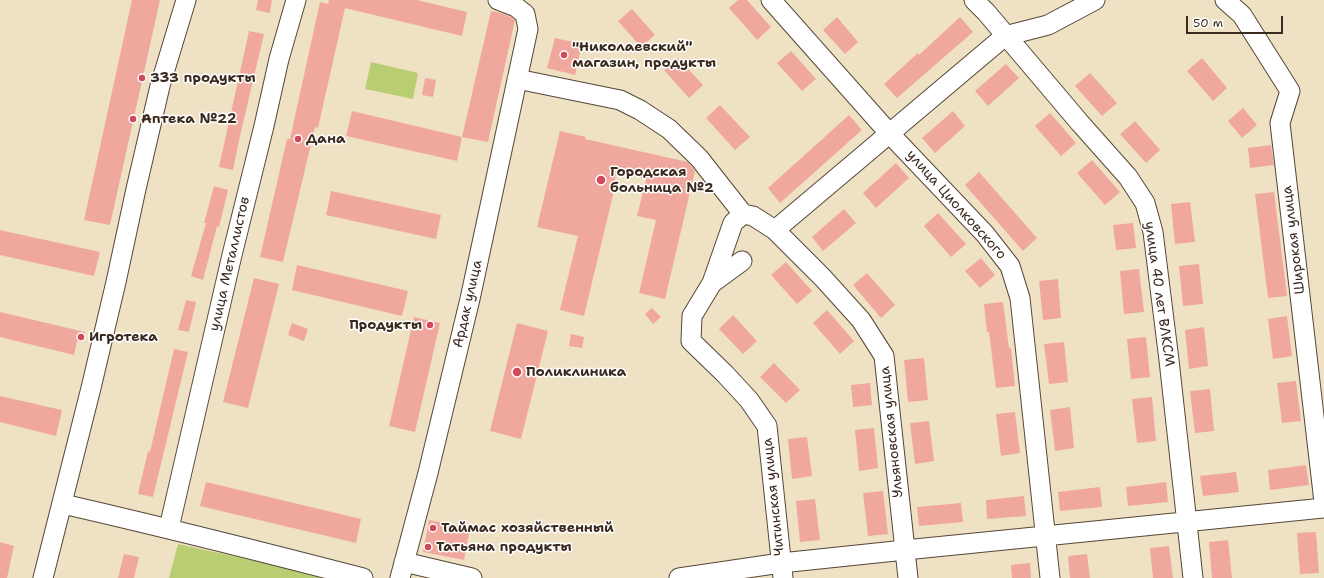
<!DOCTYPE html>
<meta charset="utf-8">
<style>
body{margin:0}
#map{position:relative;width:1324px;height:578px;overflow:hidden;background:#efe2c4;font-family:"Shantell Sans",sans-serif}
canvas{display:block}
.scale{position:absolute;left:1186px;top:16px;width:97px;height:18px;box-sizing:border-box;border:2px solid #3b2a1e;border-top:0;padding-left:5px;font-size:12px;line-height:14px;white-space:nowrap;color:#3b2a1e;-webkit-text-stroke:3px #fff;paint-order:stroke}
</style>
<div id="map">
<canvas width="1324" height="578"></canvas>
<div class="scale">50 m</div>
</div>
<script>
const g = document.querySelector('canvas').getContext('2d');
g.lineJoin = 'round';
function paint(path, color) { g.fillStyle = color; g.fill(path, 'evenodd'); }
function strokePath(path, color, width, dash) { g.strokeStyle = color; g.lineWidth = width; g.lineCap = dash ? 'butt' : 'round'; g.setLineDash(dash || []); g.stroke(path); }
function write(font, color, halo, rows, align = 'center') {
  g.font = font + ' "Shantell Sans",sans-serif'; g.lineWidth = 3; g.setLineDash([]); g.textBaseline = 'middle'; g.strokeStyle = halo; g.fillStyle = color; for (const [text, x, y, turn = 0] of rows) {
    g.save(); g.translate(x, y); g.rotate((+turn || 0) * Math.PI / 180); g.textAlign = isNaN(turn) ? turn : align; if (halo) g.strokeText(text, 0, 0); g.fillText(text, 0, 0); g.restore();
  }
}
const green = new Path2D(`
 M371,62l47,11 -5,26 -48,-10z
 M178,544l100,22 43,12h-152z`);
const building = new Path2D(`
 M132,0h28l-50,225 -26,-5z
 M258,0h14l-2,13 -14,-3z
 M329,0h88l50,12 -5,24 -134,-32z
 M738,0h9l24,27 -14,13 -28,-32z
 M320,2l25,6 -27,120 -3,-1 -32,135 -23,-5 27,-118h3z
 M632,9l23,26 -14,12 -23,-26z
 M491,11l10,2 10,4 4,3 -27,122 -26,-5z
 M837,17l21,25 -13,12 -22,-24z
 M960,17l13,15 -76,66 -13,-14 34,-31 1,2z
 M249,31l15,3 -24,102 -7,34 -14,-3z
 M555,38l27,6 -7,31 -28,-7z
 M791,51l25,28 -14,12 -25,-28z
 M678,58l25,27 -14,13 -25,-28z
 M1202,58l25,30 -14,13 -26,-30z
 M1006,64l13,14 -31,28 -13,-15z
 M1090,73l27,30 -15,13 -27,-30z
 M425,78l11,2 -3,17 -11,-2z
 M720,105l30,32 -15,13 -29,-32z
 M1243,108l14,17 -15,13 -14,-17z
 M352,111l110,26 -5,24 -111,-25z
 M953,111l12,15 -30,27 -13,-15z
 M1050,113l26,30 -15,13 -26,-30z
 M849,115l13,15 -82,73 -12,-15z
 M1135,121l25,29 -14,13 -26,-29z
 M560,131l26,6 -1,2 103,23 7,9 -30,128 -26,-6 17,-73 -19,-4 9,-37 -30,-7 -3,23 -29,121 -24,-6 18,-74 -41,-9z
 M1271,145l3,20 -24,3 -2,-20z
 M1092,160l28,32 -15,13 -28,-32z
 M896,163l13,15 -33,30 -13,-15z
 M979,172l58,66 -14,13 -58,-66z
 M214,186l14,4 -9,37 -2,-1 -14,54 -12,-4 15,-53h-2z
 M331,191l110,24 -5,24 -110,-24z
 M1274,192l13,104 -19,2 -13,-104z
 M1190,202l5,40 -20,2 -4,-40z
 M844,209l12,14 -33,28 -11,-14z
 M938,213l28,31 -15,13 -27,-31z
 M1133,223l3,25 -20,2 -3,-25z
 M0,230l100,22 -6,24 -94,-21z
 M981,258l14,17 -15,13 -15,-17z
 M786,262l26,29 -15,13 -26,-29z
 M1199,264l4,40 -20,2 -4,-40z
 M297,265l111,26 -6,25 -110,-26z
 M1139,269l5,43 -20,2 -4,-43z
 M867,273l28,32 -14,13 -28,-33z
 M254,278l25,6 -31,124 -25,-6z
 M1058,279l3,39 -18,2 -4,-39z
 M186,300l10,2 -7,30 -11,-2z
 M1003,302l6,46h2l4,38 -19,2 -7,-56h-2l-3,-28z
 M652,308l9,9 -8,7 -8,-10z
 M827,310l27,31 -14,13 -27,-31z
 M0,312l85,20 -3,10 -5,-1 -3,14 -74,-18z
 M733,315l24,26 -14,13 -24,-25z
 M1287,316l5,40 -19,3 -5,-40z
 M414,317l26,6 -25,109 -26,-6z
 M292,323l16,6 -4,12 -16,-6z
 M517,323l31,8 -27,108 -31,-8z
 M1204,327l4,39 -19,3 -4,-39z
 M571,334l13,3 -2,11 -13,-2z
 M1146,337l4,40 -19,2 -4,-40z
 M1064,342l4,40 -19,2 -5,-40z
 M174,349l14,3 -35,145 -15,-3 10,-43 2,1z
 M924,358l4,42 -20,2 -4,-42z
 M774,363l26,27 -14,13 -26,-26z
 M1296,381l5,40 -19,2 -5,-40z
 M870,383l2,22 -19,2 -2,-22z
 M1210,389l4,42 -19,2 -5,-42z
 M0,396l62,14 -6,26 -56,-14z
 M1152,397l4,44 -19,2 -5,-44z
 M1070,407l4,41 -19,3 -5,-41z
 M1015,412l5,41 -19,3 -5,-42z
 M929,421l5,40 -19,3 -5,-41z
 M874,428l4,40 -19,3 -4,-41z
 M807,437l5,39 -20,3 -4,-40z
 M1306,465l3,20 -39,5 -2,-20z
 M1236,472l3,20 -36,4 -3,-20z
 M206,482l155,37 -5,24 -156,-37z
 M1166,482l2,20 -40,4 -2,-19z
 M1100,487l2,20 -42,4 -2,-19z
 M883,491l5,43 -20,2 -5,-43z
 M1024,496l2,20 -39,3 -1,-19z
 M815,499l5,41 -20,2 -4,-41z
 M961,503l2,19 -44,4 -2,-19z
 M429,520l41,8 -6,32 -41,-8z
 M1316,532l3,41 -19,1 -3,-41z
 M1228,540l4,38h-20l-3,-36z
 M0,542l14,4 -7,32h-7z
 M1169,546l4,32h-20l-3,-30z
 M124,554l15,3 -5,21h-16z
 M1087,554l3,24h-20l-2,-22z
 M1030,563l1,15h-19l-1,-13z`);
const minor = new Path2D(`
 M771,0l118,133 96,101 25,32 10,32 30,280
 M974,0l12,12 94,111 48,54 17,26 8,29 16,128 24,218
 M1225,0l17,15 48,76 -10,32 44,379
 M517,79l103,21 20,10 29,19 30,29 44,56 10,2 22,14 48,48 38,42 23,36 24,222
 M743,214l-10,9 -21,60 -20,33 -1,25 34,33 24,26 18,26 16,152
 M775,230l230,-194 43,-11 47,-25
 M712,283l30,-22
 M63,504c100,23 200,48 300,74
 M169,528l63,-273 32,-129 15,-67 17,-59
 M404,562l68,16
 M43,578l48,-190 25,-106 20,-93 24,-103 26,-86
 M400,578l28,-105 42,-174 58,-270 -3,-15 -9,-7 -18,-7
 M679,578l102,-15 124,-13 419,-42`);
const markers = [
 [564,55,4,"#d1495b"],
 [142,78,4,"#d1495b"],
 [133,119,4,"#d1495b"],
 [298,139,4,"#d1495b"],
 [601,180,5,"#d1495b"],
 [430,325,4,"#d1495b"],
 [81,337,4,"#d1495b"],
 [517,372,5,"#d1495b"],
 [433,528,4,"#d1495b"],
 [428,547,4,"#d1495b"]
];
const poiNames = [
 ["\"Николаевский\"",572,47],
 ["магазин, продукты",572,63],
 ["333 продукты",150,78],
 ["Аптека №22",141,119],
 ["Дана",306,139],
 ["Городская",610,172],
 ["больница №2",610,188],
 ["Продукты",422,325,"right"],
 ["Игротека",89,337],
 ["Поликлиника",526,372],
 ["Таймас хозяйственный",441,528],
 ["Татьяна продукты",436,547]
];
const streetNames = [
 ["улица Циолковского",956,205,48],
 ["Широкая улица",1294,240,-97],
 ["улица Металлистов",230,264,-77],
 ["улица 40 лет ВЛКСМ",1159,294,82],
 ["Ардак улица",468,304,-77],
 ["Ульяновская улица",892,432,-96],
 ["Читинская улица",774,497,-96]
];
paint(green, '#b9ce72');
paint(building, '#f0a89e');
strokePath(minor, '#564637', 21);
strokePath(minor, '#fff', 19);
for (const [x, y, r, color] of markers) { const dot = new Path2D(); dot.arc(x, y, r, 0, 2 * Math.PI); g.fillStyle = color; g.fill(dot); strokePath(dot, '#fff', 1.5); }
write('bold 14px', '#3b2a1e', '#fff', poiNames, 'left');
write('14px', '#3b2a1e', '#fff', streetNames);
</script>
